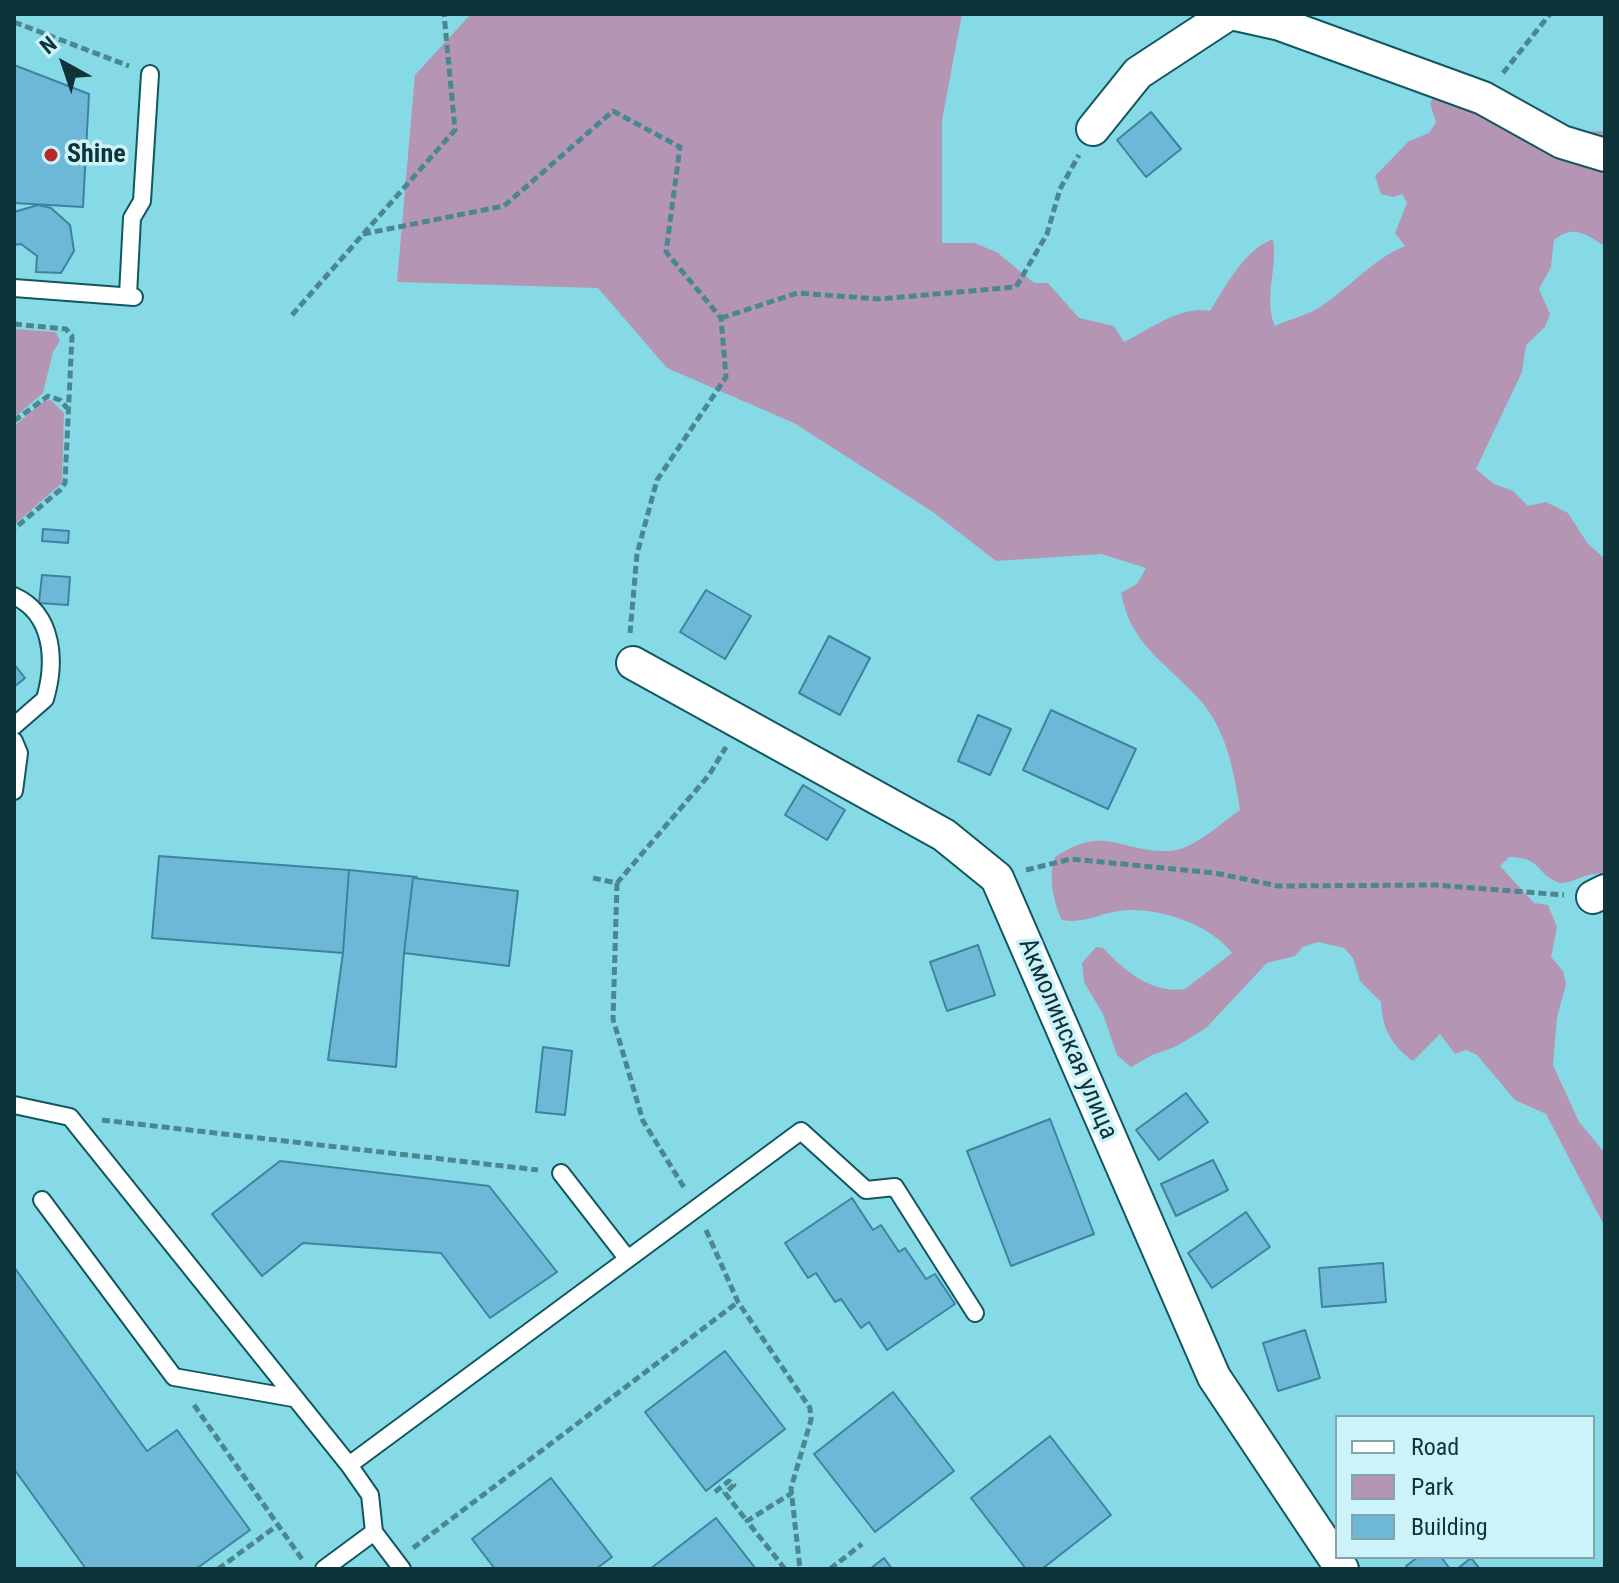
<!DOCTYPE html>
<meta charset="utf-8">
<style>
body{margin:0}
#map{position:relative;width:1619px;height:1583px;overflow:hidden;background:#86dae6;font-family:"Roboto Condensed",sans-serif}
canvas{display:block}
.frame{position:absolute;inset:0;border:16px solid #0e3338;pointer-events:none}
.legend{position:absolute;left:1335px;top:1415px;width:260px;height:144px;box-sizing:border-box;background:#ccf3f9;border:2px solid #80a6ac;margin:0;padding:10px 14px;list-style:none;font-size:24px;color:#0e3338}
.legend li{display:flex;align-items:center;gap:16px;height:40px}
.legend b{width:40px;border:2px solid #80a6ac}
.north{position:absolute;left:24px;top:24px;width:80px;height:80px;-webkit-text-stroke:6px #ccf3f9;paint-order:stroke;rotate:320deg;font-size:22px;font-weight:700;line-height:32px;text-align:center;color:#0e3338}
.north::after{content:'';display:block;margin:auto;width:28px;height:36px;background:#0e3338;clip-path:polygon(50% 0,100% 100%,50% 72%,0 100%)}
</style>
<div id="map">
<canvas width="1619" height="1583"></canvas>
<div class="frame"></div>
<ul class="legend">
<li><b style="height:10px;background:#fff"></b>Road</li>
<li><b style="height:22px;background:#b595b4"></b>Park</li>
<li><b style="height:22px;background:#6eb8d7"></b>Building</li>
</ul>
<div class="north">N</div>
</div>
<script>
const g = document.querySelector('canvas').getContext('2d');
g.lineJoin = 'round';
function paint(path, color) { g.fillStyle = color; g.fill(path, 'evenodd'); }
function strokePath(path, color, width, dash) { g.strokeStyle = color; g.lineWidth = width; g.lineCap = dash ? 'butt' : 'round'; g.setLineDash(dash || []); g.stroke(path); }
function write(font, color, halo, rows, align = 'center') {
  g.font = font + ' "Roboto Condensed",sans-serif'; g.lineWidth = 7; g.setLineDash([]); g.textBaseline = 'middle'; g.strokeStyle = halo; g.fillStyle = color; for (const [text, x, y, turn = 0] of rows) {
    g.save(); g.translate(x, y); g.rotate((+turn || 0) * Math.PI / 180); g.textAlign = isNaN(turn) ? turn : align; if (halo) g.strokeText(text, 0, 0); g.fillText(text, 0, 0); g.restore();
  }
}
const green = new Path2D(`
 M471,14h491l-20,106v123h33l23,10 36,30h14l31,35 35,8 10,16c25,-12 57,-37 86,-31 15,-24 35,-62 63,-72 5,29 -10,60 2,87 13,-6 29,-10 42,-17 31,-19 55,-50 88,-63l-10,-13 12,-30 -5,-9 -9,3 -12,-3 -6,-18 34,-35 20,-8 7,-11 -6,-18 5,-12 145,40 25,-1v115c-20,-12 -31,-22 -51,-6l-3,27 -12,22 11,25 -5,13 -19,18 -4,27 -46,97 18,15 19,7 15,15 18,-4 22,11 20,31 17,15v315c-21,-3 -36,13 -48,8 -23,-10 -14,-24 -48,-25l-9,9 34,37 14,2 9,22 -6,30 12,14 3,13 -9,34 -4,47 26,57 26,31v74l-59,-113 -31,-14 -38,-45 -11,-5 -11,4 -15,-20 -27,27c-21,-15 -31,-32 -32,-59l-21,-21 -7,-23 -9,-10 -26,-6 -15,5 -8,9 -28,7 -61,65 -29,18 -25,9 -21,12 -14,-12 -14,-41 -19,-32 -2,-19 14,-16 7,1c21,22 48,46 82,41l47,-36c-21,-29 -78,-48 -114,-42 -19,3 -36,13 -56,9 -9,-19 -14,-43 -7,-63 50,-34 66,-4 115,-6 23,-1 51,-28 70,-41 -6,-38 -13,-79 -40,-110 -33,-37 -69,-54 -79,-107l16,-9 9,-16 -45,-14 -105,7 -63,-49 -139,-89 -127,-55 -69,-80 -201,-6 18,-207z
 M14,329l42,3 4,9 -7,11 -10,41 -29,25z
 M51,400l13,13 -2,70 -48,42v-99l30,-25z`);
const building = new Path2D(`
 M14,65l75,29 -6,113 -69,-4z
 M1151,112l30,37 -35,28 -29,-37z
 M38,205l13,3 19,17 4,26 -13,22 -25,-1 1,-16 -16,-12 -7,1v-33z
 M43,529l26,2 -1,12 -26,-2z
 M42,575l28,2 -2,28 -29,-2z
 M706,590l45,26 -26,43 -45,-27z
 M829,636l41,22 -30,57 -41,-22z
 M14,664l11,14 -11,9z
 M1051,710l85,39 -28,60 -85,-39z
 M978,715l33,14 -21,46 -32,-14z
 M803,785l42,25 -18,30 -42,-25z
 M159,856l190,14 -6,83 -191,-15z
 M349,870l68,7 -4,1 -9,75 -8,114 -68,-7 15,-107z
 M413,878l105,13 -9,75 -105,-13z
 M978,945l17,50 -48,16 -17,-49z
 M543,1047l29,4 -7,64 -29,-3z
 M1186,1093l22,29 -49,38 -23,-30z
 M1050,1119l44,115 -83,32 -44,-115z
 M1213,1160l15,30 -52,26 -15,-32z
 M280,1161l209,25 68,86 -67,46 -49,-65 -138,-10 -41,33 -50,-62z
 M852,1198l21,32 8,-5 18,27 6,-4 21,31 9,-5 20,30 -68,46 -18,-28 -8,6 -20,-29 -6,3 -19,-29 -8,5 -23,-35z
 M1246,1212l24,35 -58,41 -24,-35z
 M1383,1263l3,39 -64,5 -3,-39z
 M14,1267l133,184 30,-21 73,100 -54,39h-110l-72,-100z
 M1305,1330l15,48 -42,13 -15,-48z
 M725,1351l60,78 -79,62 -61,-79z
 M893,1392l61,79 -79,61 -61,-78z
 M1050,1436l61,79 -69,54h-16l-55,-71z
 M551,1478l61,79 -16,12h-101l-23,-30z
 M716,1518l40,51h-106z
 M1418,1557h23l9,12h-41l-3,-3z
 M884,1558l8,11h-22z
 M1471,1558l9,11h-23z`);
const path = new Path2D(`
 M14,22l115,44
 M1503,73l47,-59
 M363,234l141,-28 109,-95 67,36 -14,105 55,66 5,59 -69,103 -20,74 -7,79
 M292,315l163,-185 -11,-116
 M721,318l76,-25 82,6 137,-12 31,-53 13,-45 19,-34
 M14,324l52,5 6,7 -7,147 -5,7 -46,39
 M14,421l34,-25 12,4 7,8
 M1026,870l45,-11 144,14 63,13 157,-1 129,10
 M593,878l24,5 92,-108 17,-28
 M617,883l-4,136 30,102 42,68
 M102,1120l436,50
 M706,1230l32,72 72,106 1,12 -20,68 9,81
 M194,1405l84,120
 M715,1492l14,-11 5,4 -9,8 22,28
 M413,1548l325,-246
 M218,1569l60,-44 26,37
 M785,1569l-38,-48 45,-28
 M830,1569l32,-25`);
const lane = new Path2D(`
 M14,288l120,9
 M128,295l4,-77 10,-17 8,-127
 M14,596c40,18 42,66 31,103l-31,27
 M14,741l5,12 -5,38
 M14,1105l56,12 279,348 21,30 4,37 28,37
 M561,1173l66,85
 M42,1200l132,177 119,21
 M349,1465l452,-334 65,59 29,-3 80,126
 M324,1569l50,-37`);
const street = new Path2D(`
 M1235,14l45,10 203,74 79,44 43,13
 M1093,129l45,-56 90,-59
 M633,663l311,172 53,43 217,499 128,192
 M1593,897l12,-6`);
const markers = [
 [51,155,8,"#b82925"]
];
const poiNames = [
 ["Shine",67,155]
];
const streetNames = [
 ["Акмолинская улица",1067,1039,67]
];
paint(green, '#b595b4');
paint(building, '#6eb8d7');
strokePath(building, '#3c83a0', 2);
strokePath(lane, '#105760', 20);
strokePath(street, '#105760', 36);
strokePath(path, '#4a8790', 5, [8, 4]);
strokePath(lane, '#fff', 16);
strokePath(street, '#fff', 32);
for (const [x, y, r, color] of markers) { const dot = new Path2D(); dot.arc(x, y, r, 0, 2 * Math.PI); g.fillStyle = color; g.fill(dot); strokePath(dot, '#ccf3f9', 3); }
write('bold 26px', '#0e3338', '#ccf3f9', poiNames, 'left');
write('26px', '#0e3338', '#ccf3f9', streetNames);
</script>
